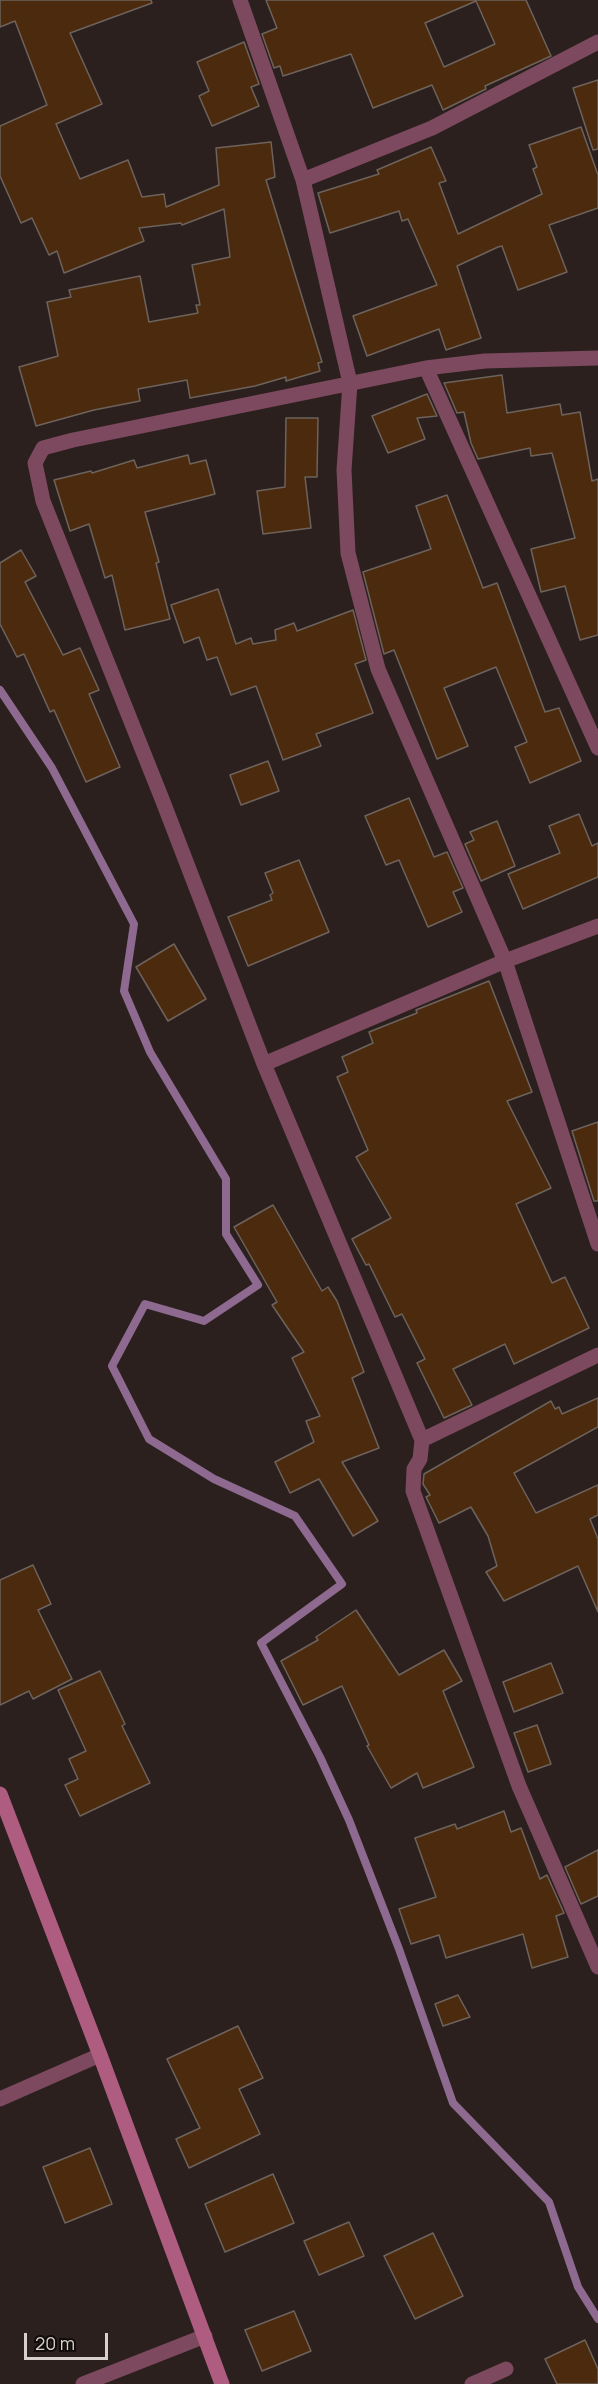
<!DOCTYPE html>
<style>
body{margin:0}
#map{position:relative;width:598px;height:2384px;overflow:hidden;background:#2b201e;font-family:Manrope,sans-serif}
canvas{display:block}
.scale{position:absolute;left:24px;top:2333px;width:84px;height:27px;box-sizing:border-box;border:3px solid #d8d0cf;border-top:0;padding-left:8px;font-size:18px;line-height:21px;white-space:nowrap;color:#d8d0cf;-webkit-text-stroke:4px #100b0a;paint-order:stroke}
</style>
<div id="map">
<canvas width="598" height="2384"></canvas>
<div class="scale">20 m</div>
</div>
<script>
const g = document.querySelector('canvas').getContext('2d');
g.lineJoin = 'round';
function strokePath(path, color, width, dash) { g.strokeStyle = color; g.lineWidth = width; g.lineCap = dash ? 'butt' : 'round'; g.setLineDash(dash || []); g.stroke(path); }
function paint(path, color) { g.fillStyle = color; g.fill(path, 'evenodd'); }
const stream = new Path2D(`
 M0,690l52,78 82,156 -10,67 26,61 76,127v55l32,51 -54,36 -59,-17 -33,62 37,73 65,40 81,37 47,68 -81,59 59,114 29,63 50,129 54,154 96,99 29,85 20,32`);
const building = new Path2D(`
 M0,0h151l1,3 -82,30 32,71 -46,20 24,55 48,-19 14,37 22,-3 2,13 53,-22 -3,-37 55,-6 4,35 -9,3 56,182 -4,1 2,8 -34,10v-4l-31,9 -65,12 -3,-18 -49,9 2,12 -46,9 -58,16 -17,-59 39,-11 -11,-54 24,-5 -2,-7 71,-14 9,46 49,-9 -2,-8h4l-8,-40 38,-8 -6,-48 -42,16 -1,-2 -42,5 5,13 -80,32 -7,-22 -8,4 -17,-37 -11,5 -21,-47v-50l47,-21 -32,-84 -15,6z
 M266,0h260l25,56 -66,30 1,3 -43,21 -11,-25 -59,23 -22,-54 -68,22 -3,-10 -6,2 -12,-34 15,-6zM476,1l19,43 -51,23 -19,-44z
 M244,42l15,42 -8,3 8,19 -47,20 -13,-30 10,-5 -12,-29z
 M598,80v69l-5,1 -20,-62z
 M581,127l17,48v33l-49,17 18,47 -49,18 -16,-44 -4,1 -41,19 24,72 -35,12 -7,-21 -72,27 -14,-40 84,-31 -29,-66 -6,2 -3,-10 -69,22 -12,-40 61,-19 -2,-4 54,-23 15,34 -7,2 19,51 84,-40 -9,-25 4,-2 -8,-22z
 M502,375l5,38 53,-9 2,11 18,-3 12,69 6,-2v156l-18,5 -15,-54 -24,6 -10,-43 44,-11 -23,-85 -21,3 -1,-8 -52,11 -7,-16 -7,-31 -7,1 -12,-28 -1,-2z
 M427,394l10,22 -20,2 8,21 -37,14 -16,-37z
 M286,418h32l-1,59h-12l6,51 -48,6 -6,-43 28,-4z
 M188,455l2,9 16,-4 9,34 -70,18 14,50 -3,1 14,56 -45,11 -13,-55 -7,3 -16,-54 -19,7 -16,-51 37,-9 1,2 42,-13 3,8z
 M447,495l36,93 14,-5 48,129 14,-4 22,53 -51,22 -15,-36 12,-5 -31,-75 -52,21 24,58 -31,13 -43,-109 -10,4 -21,-82 68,-23 -15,-43z
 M21,550l15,26 -11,6 38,73 17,-7 19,42 -10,4 31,73 -34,15 -32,-72 -4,2 -26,-58 -7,3 -17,-33v-61z
 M218,589l18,55 15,-6 2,6 23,-4 -1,-10 19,-7 3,8 56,-21 13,50 -11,4 18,49 -57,21 5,12 -38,14 -27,-74 -25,9 -14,-38 -10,3 -8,-23 -15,6 -13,-38z
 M268,761l11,30 -38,14 -11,-30z
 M409,798l25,59 13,-5 16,36 -10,4 9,20 -34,15 -29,-67 -13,5 -21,-49z
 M579,814l13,32 6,-3v34l-75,32 -15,-35 52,-21 -11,-27z
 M497,821l18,45 -34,15 -16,-37 9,-4 -4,-8z
 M299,860l30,72 -81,34 -20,-49 44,-17 -2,-5 3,-2 -8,-20z
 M174,944l32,55 -38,22 -32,-54z
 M489,981l43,111 -25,9 44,87 -35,16 36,79 13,-6 24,51 -75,36 -9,-20 -52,25 19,36 -28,13 -27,-55 8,-4 -23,-45 -7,3 -26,-53 -3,1 -14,-26 39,-21 -35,-61 12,-7 -31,-73 11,-5 -6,-15 31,-14 -4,-11 48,-19 -1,-3 5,-2z
 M598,1122v79h-4l-22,-70z
 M273,1205l49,86 6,-4 9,14 27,71 -12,6 27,70 -37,14 36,59 -25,15 -34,-57 -29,14 -15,-31 39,-20 -8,-21 14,-5 -28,-58 12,-6 -32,-47 5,-3 -43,-75z
 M598,1398v29l-84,46 22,40 62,-28v30l-8,4 8,20v73l-20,-46 -74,35 -18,-29 11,-6 -9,-30 -17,-29 -32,16 -13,-26 4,-2 -7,-11 1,-10 127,-73 4,8 4,-2 3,7z
 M33,1565l18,39 -13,6 34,69 -39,20 -4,-8 -29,14v-125z
 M356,1610l43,65 45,-25 18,31 -19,10 31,76 -51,21 -6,-15 -26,15 -24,-42 2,-1 -27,-59 -39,19 -22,-44 37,-21 -2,-3z
 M551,1663l12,30 -49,19 -11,-30z
 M100,1671l25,53 -3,2 28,57 -70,33 -15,-31 13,-6 -9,-20 17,-8 -28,-61z
 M537,1725l14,39 -23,8 -14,-39z
 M504,1811l7,21 10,-4 19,51 7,-4 17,38 -8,3 12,41 -36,11 -9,-34 -77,24 -7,-23 -28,9 -12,-35 37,-12 -21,-59 40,-14 2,5z
 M598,1850v46l-17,8 -16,-37z
 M458,1995l12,22 -27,9 -8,-22z
 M238,2026l25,52 -24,11 21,45 -71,34 -13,-29 24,-11 -33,-69z
 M90,2148l22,56 -47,19 -22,-56z
 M273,2174l21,49 -69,29 -20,-48z
 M349,2222l15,34 -45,19 -15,-34z
 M433,2233l30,63 -48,23 -31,-63z
 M294,2311l17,40 -49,20 -17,-41z
 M585,2340l13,29v15h-41l-12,-25z`);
const street = new Path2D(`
 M240,0l63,180 47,203 -6,87 4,83 30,116 127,292 93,283
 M303,180l129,-52 166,-86
 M598,358l-113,3 -59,7 -353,72 -30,8 -8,15 8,38 119,298 102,265 158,376 -2,19 -6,10 -1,22 106,295 79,181
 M426,368l172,380
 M264,1064l241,-103 93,-35
 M422,1440l176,-85
 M0,2099l100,-44
 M83,2384l122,-48
 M472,2384l34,-15`);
const secondary = new Path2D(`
 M0,1794l100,261 122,329`);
strokePath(stream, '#8e6a91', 8);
paint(building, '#4b2a0d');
strokePath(building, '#6e635c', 1.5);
strokePath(street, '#7c495e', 15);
strokePath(secondary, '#ae5c7f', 15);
</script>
